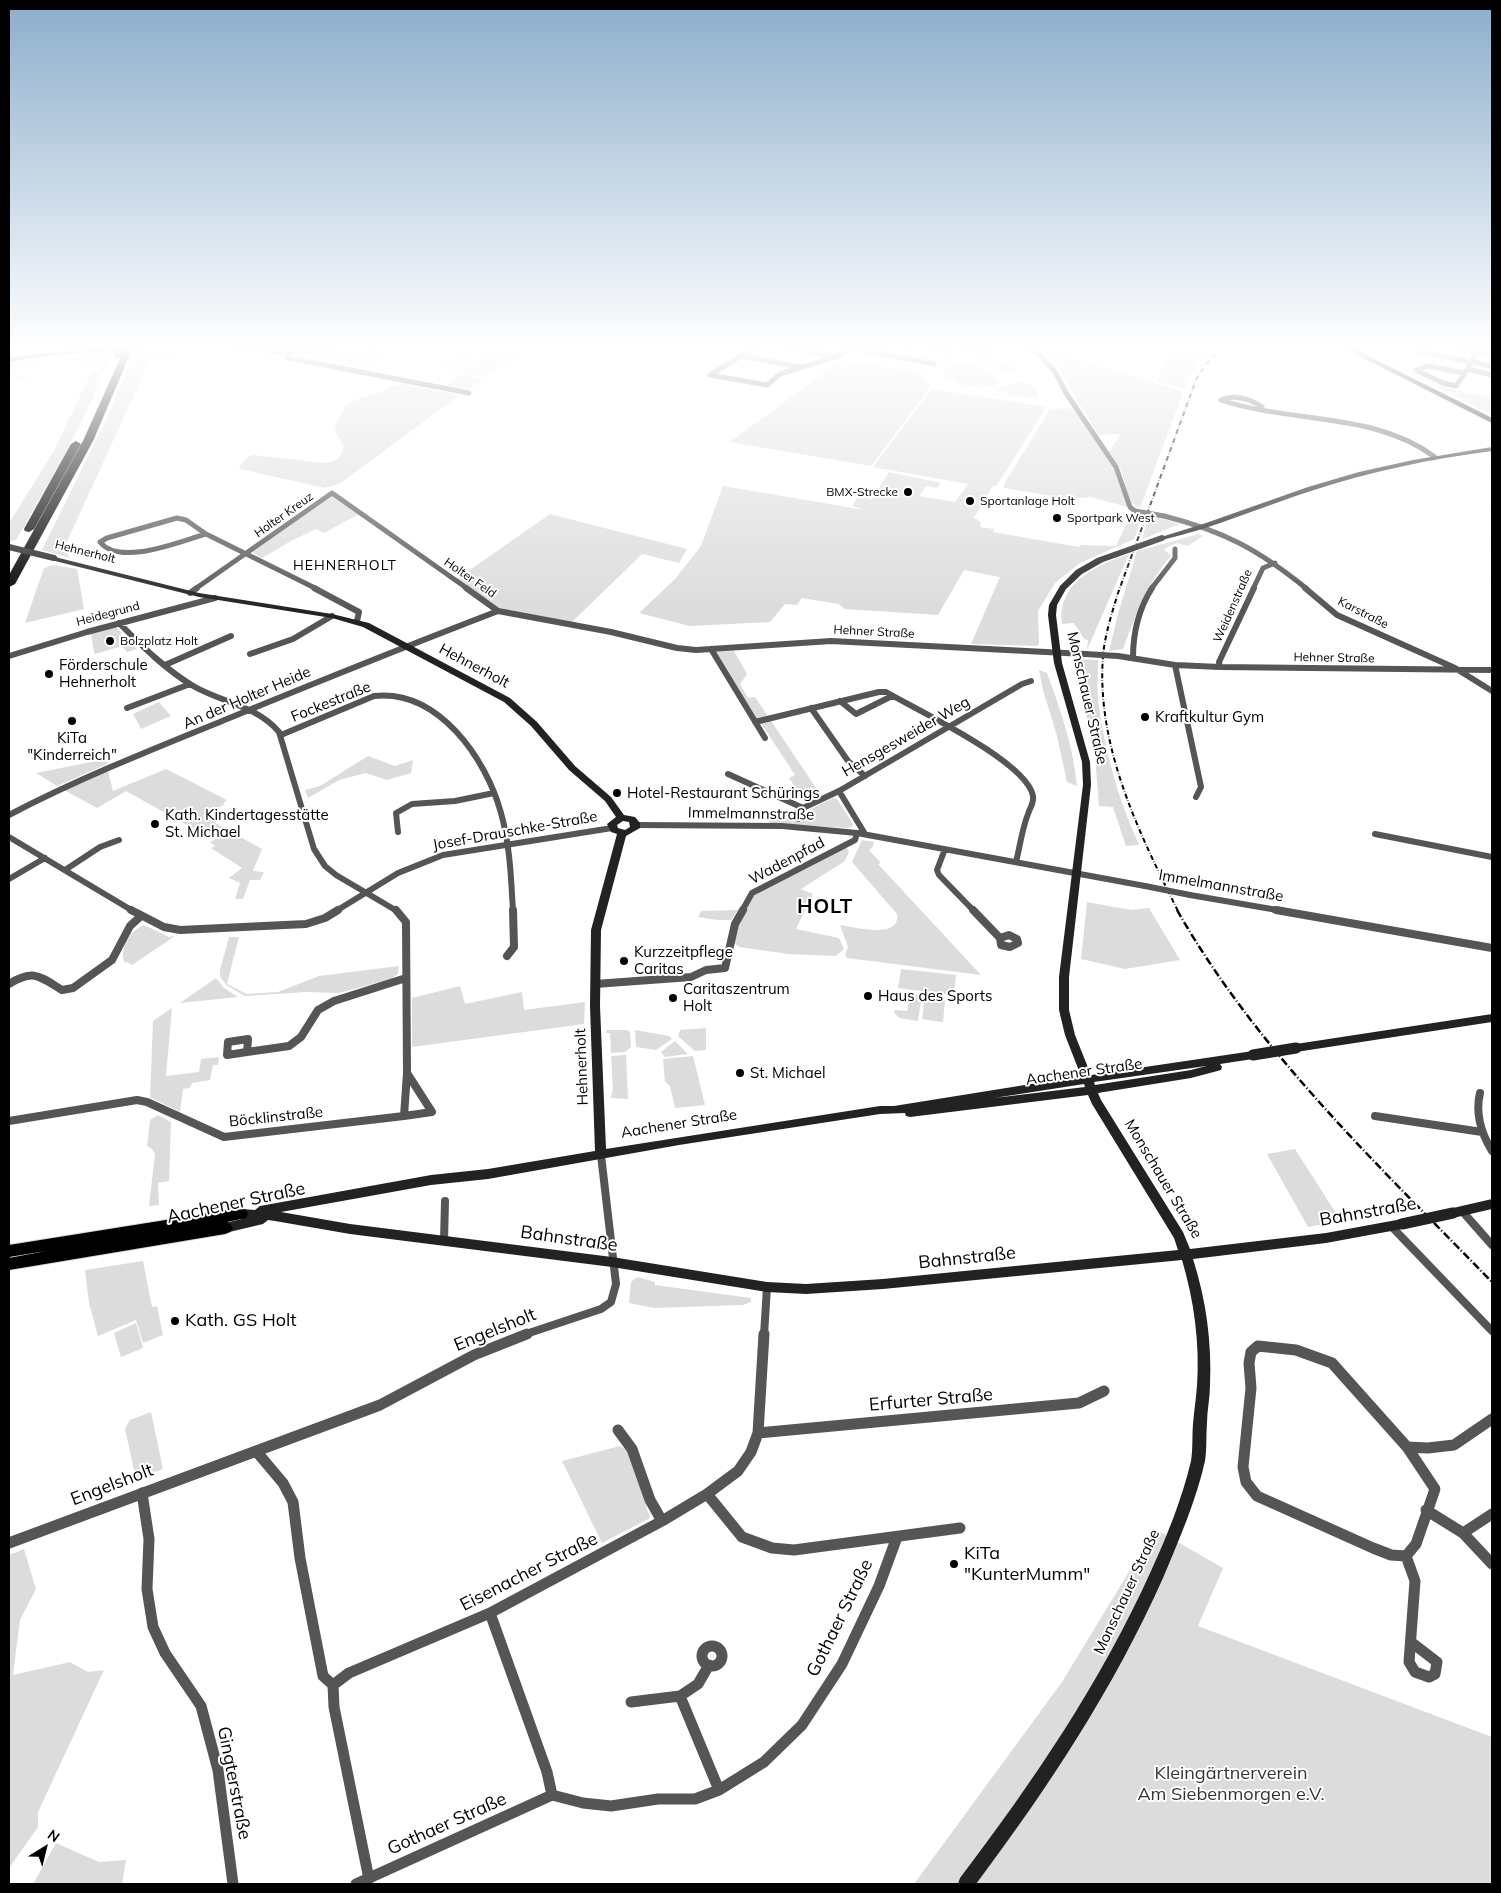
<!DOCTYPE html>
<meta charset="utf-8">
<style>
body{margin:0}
#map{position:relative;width:1501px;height:1893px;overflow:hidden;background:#fff;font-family:Mulish,sans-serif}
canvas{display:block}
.frame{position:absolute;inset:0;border:10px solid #000;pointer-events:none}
.north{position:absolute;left:20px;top:1823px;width:50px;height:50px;-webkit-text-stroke:4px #fff;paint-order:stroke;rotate:36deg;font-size:14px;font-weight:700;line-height:20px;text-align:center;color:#000}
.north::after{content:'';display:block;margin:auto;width:18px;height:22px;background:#000;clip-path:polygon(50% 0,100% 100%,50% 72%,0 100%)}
</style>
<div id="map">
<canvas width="1501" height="1893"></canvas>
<div class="frame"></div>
<div class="north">N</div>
</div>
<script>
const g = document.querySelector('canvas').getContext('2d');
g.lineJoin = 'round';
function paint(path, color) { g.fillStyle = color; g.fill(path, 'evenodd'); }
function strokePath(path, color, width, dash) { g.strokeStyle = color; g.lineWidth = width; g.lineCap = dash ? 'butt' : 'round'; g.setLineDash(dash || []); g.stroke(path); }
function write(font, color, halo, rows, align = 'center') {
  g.font = font + ' Mulish,sans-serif'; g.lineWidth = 4; g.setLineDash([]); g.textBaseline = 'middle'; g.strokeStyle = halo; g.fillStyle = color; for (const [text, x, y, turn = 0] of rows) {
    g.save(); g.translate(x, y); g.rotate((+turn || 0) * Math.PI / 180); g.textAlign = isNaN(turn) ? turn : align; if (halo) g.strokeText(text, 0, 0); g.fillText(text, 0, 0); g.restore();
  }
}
const green = new Path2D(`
 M116,345l-1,2 -49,4 17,1 -47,2 -27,4 23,-4 -23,1z
 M166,345h23l39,5 -47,-1 -3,6 -27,3 -87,190 6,10 -28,-8 72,-147 21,-54z
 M385,345l8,2 -2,4 -29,16h-6l-20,-4 3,-2 -13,-3z
 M440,345h92l-47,32h-3l-22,-4 19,-14 8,-2 5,-3z
 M662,345h60l-12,8z
 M1179,345h30l-26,43 -26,-7 9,-20z
 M1048,350l135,42 -43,116c-14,-4 -14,-27 -19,-38 -3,-6 -8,-12 -12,-18l12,-18 -23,1z
 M114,352l-11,19c-6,-3 -11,-7 -17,-9 -17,-4 -63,-3 -77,8l2,4 20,4 3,5 -8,-4 -17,-3v-12l3,-1z
 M464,352l13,2 -23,16 -13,-3z
 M991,356l26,15 -13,3 -26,-16z
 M842,360l78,12 11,14 -60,80 -141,-24z
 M1389,362l48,23 55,14v12l-4,2z
 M970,363l6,2 23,14 1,4c-20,8 -43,5 -57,-11l4,-5z
 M93,368l8,9 -9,23 -29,58 -47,82 -7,1v-18l45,-72z
 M460,375l24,4 -15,10 -24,-4z
 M1022,381l12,5 5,10c-10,3 -33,0 -42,-7z
 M403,384l57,11 -121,89 -14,4 -85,-19 -1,-2 9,-10 5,-2 72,8c13,-2 15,-5 19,-17l-9,-15 1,-7 10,-19 7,-4 28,-9 7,-5z
 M932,389l114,18 -49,78 -5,2 -18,31 7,4 -1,5 14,2 -1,3 86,15 2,-2 35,1 16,-34 12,2 -10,25 -54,24 -25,20 -17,28 1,33 -2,2 -66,-2 29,-67 -36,-7 -26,45 -93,-6 -6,-5 -37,-6 2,-3 -7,10 -12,-1 -15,18 -80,4 -51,-13 36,-34 26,-33 22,-60 142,24 -13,-4 6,-9 14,2 17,-27 52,11 -4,5 -11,-2 -7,10 36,6 13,-18 -95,-17z
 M1076,408l40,64 12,35 -38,-10 -19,2 -67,-11v-4l46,-75z
 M331,495l28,19 -35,19 -8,-4 -25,12 -29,17 -9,-5v-2z
 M550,514l137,35 -8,14 -37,-9 -70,68 -73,-13 -42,-30z
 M1149,515l31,9 -38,15z
 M1199,534l4,2 -15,10 -11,-3 -13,6 7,7c-26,30 -34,57 -48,93l-14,2 9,-37 19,-63z
 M1129,554l-42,96 1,-10 -4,-1 -10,-16 -12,1c-5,-42 34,-58 67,-70z
 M53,565l24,4 7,40 -59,14 19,-55z
 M116,627l6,6 -2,1 2,3h3l12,12 -10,3 -5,-6 -27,8v3l-4,-23z
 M734,651l13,23 -7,10 8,14 7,-1 65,97 -10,5 -11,-6 -10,-15 6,-3 -34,-52 -6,-5 -41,-66z
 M1080,659l18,1c0,13 -1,26 0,39 6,50 20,100 41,146l-13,1 -13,-39 -14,-1 -4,-50 -20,-95z
 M1039,670l8,3c14,38 26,73 30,113l-10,-4 -10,-46 -14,-46z
 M159,702l12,14 -30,13 -8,-15z
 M368,756l27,10 18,-6 -2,13 -24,7 -21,-7 -27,7 -31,18 -3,-8 15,-4z
 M106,759l1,5 -50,22 -21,-13z
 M166,769l61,31 -4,3 2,1 -22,12 59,33 -9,22 11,1 -4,8h-10l-7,19h-8l5,-16 -11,-5 13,-10 -31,-20 4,-2 -5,-4 12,-6h-8l-17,-9 -3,2 -68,-38 -29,17 -33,-18 44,-19 5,20z
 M833,798l4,1 16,25 -1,3 -5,1 -76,-4 -5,-6 24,-7 10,7 8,-3 -1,-4z
 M862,840l12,2 -2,6 -3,2 12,13 -3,1 103,111 -134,-17 -2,-3 3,-8 -8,-22c15,2 61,15 57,-11l-45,-52z
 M844,848h3l2,4 -4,9 -44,28 12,5 -17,35 43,9 5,11 -8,7 -48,-2 -49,-7 -5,-4 3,-20 17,-29z
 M1087,902l44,8 18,-2 31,52 -55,9 -44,-10z
 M738,910l-7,10h-14l-19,-3 3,-6z
 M144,925l25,12 6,-1 -43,29 -5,-3 -2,1c-7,-13 6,-34 19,-38z
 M229,937h10l-12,47 20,10 31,-2 41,-16 80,-10 -1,8 -7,5 -52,14 -33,-1 -61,4 -19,-11 -6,-9v-6z
 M901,969l55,6 -2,20 -56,-7z
 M216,978l8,10 14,9 -58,6z
 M460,986l5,18 57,-12 2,18 61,-8 -1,22 -172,23v-49z
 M907,993l15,2 -4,26 -19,-3 -5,-6 1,-2 12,1 2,-11 -13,-1z
 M925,997l20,3 -2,22 -21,-3z
 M172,1008l-6,68 33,-4 2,-13 18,-2 -1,8h-5l-3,15 -18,3 -2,5 -7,1 -3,23 -30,-15 3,-76z
 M706,1028v22l-11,1 -17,-15 2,-6z
 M606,1030h21l3,2 1,15 -6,5 -14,1 -1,-20h-4z
 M635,1030l34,6 3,3 -16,11 -20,-3z
 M675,1041l13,13 -23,3 -4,-5z
 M626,1055l2,44 -17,-1 2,-10 -2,-32z
 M693,1056l12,49 -30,3 -5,-22 -5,-4 -2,-23z
 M158,1115l13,7 -2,59 -11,2 1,22 -10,1 6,-52 -3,-5 -5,-3 3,-26z
 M1295,1149l46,72 -33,6 -41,-73z
 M143,1261l9,46 5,-1 6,29 -20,8 -7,-23 -38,16 -9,-33 -4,-33z
 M637,1277l18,5v3l96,13v4l-8,3 -89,3 -25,-5 2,-21z
 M136,1323l7,25 -22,9 -7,-24z
 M151,1412l12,57 -27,10 -11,-50 5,-9z
 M620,1446l8,4 22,68 -48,25 -40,-82z
 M1155,1529l68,39 -25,58 294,111v147h-578l148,-202z
 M24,1549l12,40 -16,31 -7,55 57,-13 18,10 16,-2 -66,142v15l-29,41v-313z
 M56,1843l43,19 27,-2 -4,24h-89z`);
const streetFar3 = new Path2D(`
 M207,345l77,7 46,-2
 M768,345l68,11
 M895,345l17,3
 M954,345l32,7
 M1025,345l16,11 14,16 11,21 50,74 14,40 5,4
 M1450,345l26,7 16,1
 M349,347l18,-2
 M852,348l82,16
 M927,348l10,2 7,-4
 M946,351l4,-3
 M1417,351l55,11
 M289,352l-1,6 181,35
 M874,353l12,-8
 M739,356l62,11
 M1472,361l20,6
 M1428,366l37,7 -9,13 -13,-3 -27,-13z
 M1467,369l25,6
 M1465,373l11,-21
 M710,375l57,10 13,-11 58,-18 20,-11
 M710,375l49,-30
 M1221,400c71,24 152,11 214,57
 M1221,400c13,-6 30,-1 41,7
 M1164,516c60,15 95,34 143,73
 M177,518l9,2 20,14c-26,7 -86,33 -106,8l7,-4z
 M206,534l111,55
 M195,589l137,-96 136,96
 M1151,589l24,-31v-9
 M1253,589l10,-21 12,-5`);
const streetFar2 = new Path2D(`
 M314,588l45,24 -2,9
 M466,588l32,23 113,21 66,16 19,2 135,-9 254,13
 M1305,588l32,27 118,53 37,23
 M190,593l7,-5
 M119,623c23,23 48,48 76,64 29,16 62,19 84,45l35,117 11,17 11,9 61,36
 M711,649l54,89
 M250,654l43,-15 39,-23
 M9,656l78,-24 128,-34
 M1118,656l57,9 45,2 272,3
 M1133,658c0,-25 5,-48 19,-70
 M165,665l66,-29
 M1175,665l26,122 -5,10
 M1220,667l-1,-5 35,-74
 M840,701l16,13 36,-18
 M127,708l63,-24
 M811,708l37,53 17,15
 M755,722l124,-30h7c31,18 141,70 147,104 1,8 -3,11 -5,18 -6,15 -8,32 -12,48
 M281,735l93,-39c64,-7 112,62 127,117 9,32 10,65 12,98
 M728,774l75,34
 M839,791l26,43
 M9,815c71,-37 144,-66 218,-96 90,-37 180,-73 271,-108
 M798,819l5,-11 36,-17 183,-107 9,-3
 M636,825l146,1 75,7 288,53
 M398,832l-2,-19 16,-9 43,-3 39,-8
 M1375,834l117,23
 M9,837l124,74
 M945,849l-8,21 2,5 35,36
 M65,870l35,-23 19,-7
 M9,879l36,-21
 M1190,895l93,16
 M336,911l62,-38 45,-18 169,-27
 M742,911l10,-18 103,-53 2,-7`);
const streetFar1 = new Path2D(`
 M131,910l33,17 16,3 126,-6 19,-6 13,-8
 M396,910l10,12 1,151
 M973,910l27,28
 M1276,910l216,38
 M1009,935l8,4 1,4 -8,4 -9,-2 -1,-7z
 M507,956l7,-9 -1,-37
 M9,984c25,-15 30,-8 53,6l11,-2 39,-28 18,-34 11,-10
 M595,984l96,-7 15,-7 19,-2 10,-44 8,-14
 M248,1039l-1,13 -20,3 1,-13z
 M247,1052l42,-6 12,-9 17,-27 16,-9 72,-23
 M407,1073l25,39 -28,4z
 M1480,1093c-5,21 1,40 12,58
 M1375,1116l107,16
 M9,1121l128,-21 10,2 77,35 180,-21
 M1462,1211l30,34
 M1391,1226l101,105
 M444,1241l1,-40
 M523,1335l78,-26 10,-7 5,-18 -15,-129
 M764,1335l3,-48`);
const street = new Path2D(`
 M1258,1346l38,4 36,13 75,84 28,42 -19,55 -10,12 -15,-1 -18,-7 -116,-52 -11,-14 -3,-15 8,-79 -2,-25 2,-11z
 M618,1430l14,19 18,51 12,21
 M758,1433l321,-30 25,-12
 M1407,1447l21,1 26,-3 38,-26
 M256,1451l27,32 10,19 7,56 23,118 10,9
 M142,1493l7,46 -2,50 6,38 12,26 36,53 17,64 15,114
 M707,1494l35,43 30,11 22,2 166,-22
 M1426,1510l37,23 29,31
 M1463,1533l29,-19
 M9,1543l371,-138 94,-50 53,-21
 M1406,1556l9,25 -6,81 6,10 14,5 6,-3 2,-12 -26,-20
 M702 1656a10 10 0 1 1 20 0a10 10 0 1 1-20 0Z
 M709,1665l-11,19 -18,12 39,94
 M631,1702l49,-6
 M552,1795l31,8 28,3 47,-7h37l24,-9 45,-28 38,-37 40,-61 37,-78 18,-49
 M369,1879l-35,-172 -1,-22 16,-12 141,-60 172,-92 45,-27 31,-23 13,-19 7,-19 6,-99
 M356,1884l196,-89 -5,-23 -57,-159`);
const secondary = new Path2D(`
 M149,345h12l-21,4 -94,7 -37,6v-4l18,-3z
 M1471,345h21v4z
 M1492,447v4c-61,8 -120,20 -178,39 -51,16 -100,38 -152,50l-4,-2 48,-15 102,-36 51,-15 54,-12z
 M51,556l148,37 133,21 37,9 141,75 27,24 38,44 36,31 13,18 11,2 5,6v5l-14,8 -25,94 -1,76 6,143 274,-43h14l187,-30 -16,-41 -6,-25v-33l24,-192 -1,-23 -28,-99 -6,-48 1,-10 11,-19 16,-16 21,-12h6v4l-21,12 -16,15 -9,16 -1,10 6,48 28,99 1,23 -22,192v33l6,25 16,40 162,-24 4,1 1,3 -1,3 -4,1 -33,5 2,3 -1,3 -30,8 -93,15 3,7 82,132 7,17 136,-16 76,-14 4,2 2,3 -2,3 -4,2 -76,14 -133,16c13,40 19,84 17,126 0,13 -3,25 -3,38 -1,13 0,25 -2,38 -9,40 -26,79 -42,117 -49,110 -115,210 -187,306h-18l2,-6c73,-96 141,-196 191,-307 16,-35 31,-72 40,-110 2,-12 1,-24 2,-37 1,-13 3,-25 4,-38 3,-42 -3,-86 -15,-126l-299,29 -77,5 -39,-2 -155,-25 -262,-33 -75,-13 -7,-1 -5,4 -38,9 -4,-1 -2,-4 2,-4 21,-5 -5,-2 -2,-3 2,-3 4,-2 14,1 5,-4 171,-31 57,-6 107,-18 -5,-145 1,-76 26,-96 -6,-2 -4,-8 9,-7 -11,-16 -36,-31 -38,-44 -27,-24 -141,-75 -31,-9 -133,-21 -148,-37zM623,821l6,1 1,5 -5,3 -7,-2 -1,-3zM1206,1066l-15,4 -96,15 -1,-3zM1084,1084l1,3 -91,11zM1088,1095l4,9 82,134 4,12 -295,29 -77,5 -39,-2 -155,-25 -262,-33 -69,-12 150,-27 57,-6 191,-34 201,-31 25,-1 1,3 4,1z
 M1492,1014v8l-196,30 -4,-1 -1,-3 1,-3 4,-1z
 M1492,1199v10l-39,9 -4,-2 -2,-3 2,-3 4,-2z`);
const primary = new Path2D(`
 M1338,345h8l146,73v5z
 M241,1208l5,2 2,4 -2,4 -19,4 3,2 3,4 -3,4 -5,2 -216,36v-12l37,-7 -37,6v-12z`);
const highway = new Path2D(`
 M124,350l7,2 -38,89 -78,143 -6,3v-12l74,-134z
 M76,441l5,3 -47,85 -5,3 -4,-1 -1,-2 47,-85z`);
const railFar1 = new Path2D(`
 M1178,911c-39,-78 -82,-165 -75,-255 2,-22 9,-43 15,-63l78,-213 9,-15 18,-20`);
const rail = new Path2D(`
 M1177,910c81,142 202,256 315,372`);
const streetBridgeFar1 = new Path2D(`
 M1135,511l29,5`);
const streetBridge = new Path2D(`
 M1085,654l33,2
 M1145,886l45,9`);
const secondaryBridgeFar1 = new Path2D(`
 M9,547l45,11
 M1100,560l62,-22`);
const secondaryBridge = new Path2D(`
 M1253,1055l43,-7
 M1402,1224l51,-11`);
const highwayBridge = new Path2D(`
 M118,353l4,-8`);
const markers = [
 [908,492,5,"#000"],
 [970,501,5,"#000"],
 [1057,518,5,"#000"],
 [110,641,5,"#000"],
 [49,674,5,"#000"],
 [1145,717,5,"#000"],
 [72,721,5,"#000"],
 [617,793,5,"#000"],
 [155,824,5,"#000"],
 [624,961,5,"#000"],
 [868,996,5,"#000"],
 [673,998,5,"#000"],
 [740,1073,5,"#000"],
 [175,1321,5,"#000"],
 [954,1564,5,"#000"]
];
const farPoinames = [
 ["BMX-Strecke",898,492,"right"],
 ["Sportanlage Holt",980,501],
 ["Sportpark West",1067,518],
 ["Bolzplatz Holt",120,641]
];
const farStreetnames = [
 ["Holter Kreuz",284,515,-35],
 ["Hehnerholt",85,552,14],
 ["Holter Feld",470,578,35],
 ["Weidenstraße",1233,606,-66],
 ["Karstraße",1363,613,27],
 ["Heidegrund",108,614,-15],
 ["Hehner Straße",874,632,3],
 ["Hehner Straße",1334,658,1]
];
const farNeighbourhoodnames = [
 ["HEHNERHOLT",345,566]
];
const poiNames = [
 ["Förderschule",59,665],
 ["Hehnerholt",59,682],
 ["Kraftkultur Gym",1155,717],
 ["KiTa",72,738,"center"],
 ["\"Kinderreich\"",72,755,"center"],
 ["Hotel-Restaurant Schürings",627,793],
 ["Kath. Kindertagesstätte",165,815],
 ["St. Michael",165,832],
 ["Kurzzeitpflege",634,952],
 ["Caritas",634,969],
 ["Caritaszentrum",683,989],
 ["Holt",683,1006],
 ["Haus des Sports",878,996],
 ["St. Michael",750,1073]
];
const streetNames = [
 ["Hehnerholt",474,666,28],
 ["An der Holter Heide",247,698,-23],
 ["Monschauer Straße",1087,698,77],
 ["Fockestraße",331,702,-22],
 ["Hensgesweider Weg",906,737,-30],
 ["Immelmannstraße",751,814,1],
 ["Josef-Drauschke-Straße",515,831,-10],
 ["Wadenpfad",787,861,-28],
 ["Immelmannstraße",1221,886,10],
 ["Hehnerholt",582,1067,-92],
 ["Aachener Straße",1084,1072,-8],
 ["Böcklinstraße",276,1117,-6],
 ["Aachener Straße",679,1124,-9],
 ["Monschauer Straße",1163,1179,59],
 ["Monschauer Straße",1127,1592,-65]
];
const nearStreetnames = [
 ["Aachener Straße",236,1203,-12],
 ["Bahnstraße",1368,1212,-10],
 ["Bahnstraße",569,1239,8],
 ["Bahnstraße",967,1258,-6],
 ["Engelsholt",495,1330,-22],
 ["Erfurter Straße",931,1400,-5],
 ["Engelsholt",112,1485,-21],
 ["Eisenacher Straße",529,1572,-27],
 ["Gothaer Straße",840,1618,-64],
 ["Gingterstraße",234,1783,79],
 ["Gothaer Straße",447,1824,-24]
];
const nearPoinames = [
 ["Kath. GS Holt",185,1321],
 ["KiTa",964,1554],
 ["\"KunterMumm\"",964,1575]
];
const nearParknames = [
 ["Kleingärtnerverein",1231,1774],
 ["Am Siebenmorgen e.V.",1231,1795]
];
const districtNames = [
 ["HOLT",825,907]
];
paint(green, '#dcdcdc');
strokePath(primary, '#dbdbdb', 2);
strokePath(highway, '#dbdbdb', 1);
strokePath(streetFar3, '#555', 5);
strokePath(streetFar2, '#555', 6);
strokePath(streetFar1, '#555', 8);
strokePath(street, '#555', 11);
paint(secondary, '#222');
paint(primary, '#000');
paint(highway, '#000');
strokePath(railFar1, '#000', 2, [5, 2, 0.5, 2]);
strokePath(rail, '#000', 2.5, [8, 2.5, 1, 2.5]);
strokePath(highwayBridge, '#dbdbdb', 10, []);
strokePath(streetBridgeFar1, '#555', 5);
strokePath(streetBridge, '#555', 6);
strokePath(secondaryBridgeFar1, '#222', 6);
strokePath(secondaryBridge, '#222', 11);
strokePath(highwayBridge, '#000', 9);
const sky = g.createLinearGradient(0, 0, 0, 610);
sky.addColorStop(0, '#8cadcc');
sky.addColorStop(0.57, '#fff');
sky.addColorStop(1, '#ffffff00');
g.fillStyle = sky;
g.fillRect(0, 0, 1501, 610);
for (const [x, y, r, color] of markers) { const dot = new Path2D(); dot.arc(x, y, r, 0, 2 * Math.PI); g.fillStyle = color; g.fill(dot); strokePath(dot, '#fff', 2); }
write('12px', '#000', '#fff', farPoinames, 'left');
write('12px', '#000', '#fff', farStreetnames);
g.letterSpacing = '1px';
write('14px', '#000', '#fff', farNeighbourhoodnames);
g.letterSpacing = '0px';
write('15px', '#000', '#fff', poiNames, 'left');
write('15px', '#000', '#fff', streetNames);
write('18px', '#000', '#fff', nearStreetnames);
write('18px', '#000', '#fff', nearPoinames, 'left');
write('18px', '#333', '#fff', nearParknames);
g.letterSpacing = '1px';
write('bold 20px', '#000', '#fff', districtNames);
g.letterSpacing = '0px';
</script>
